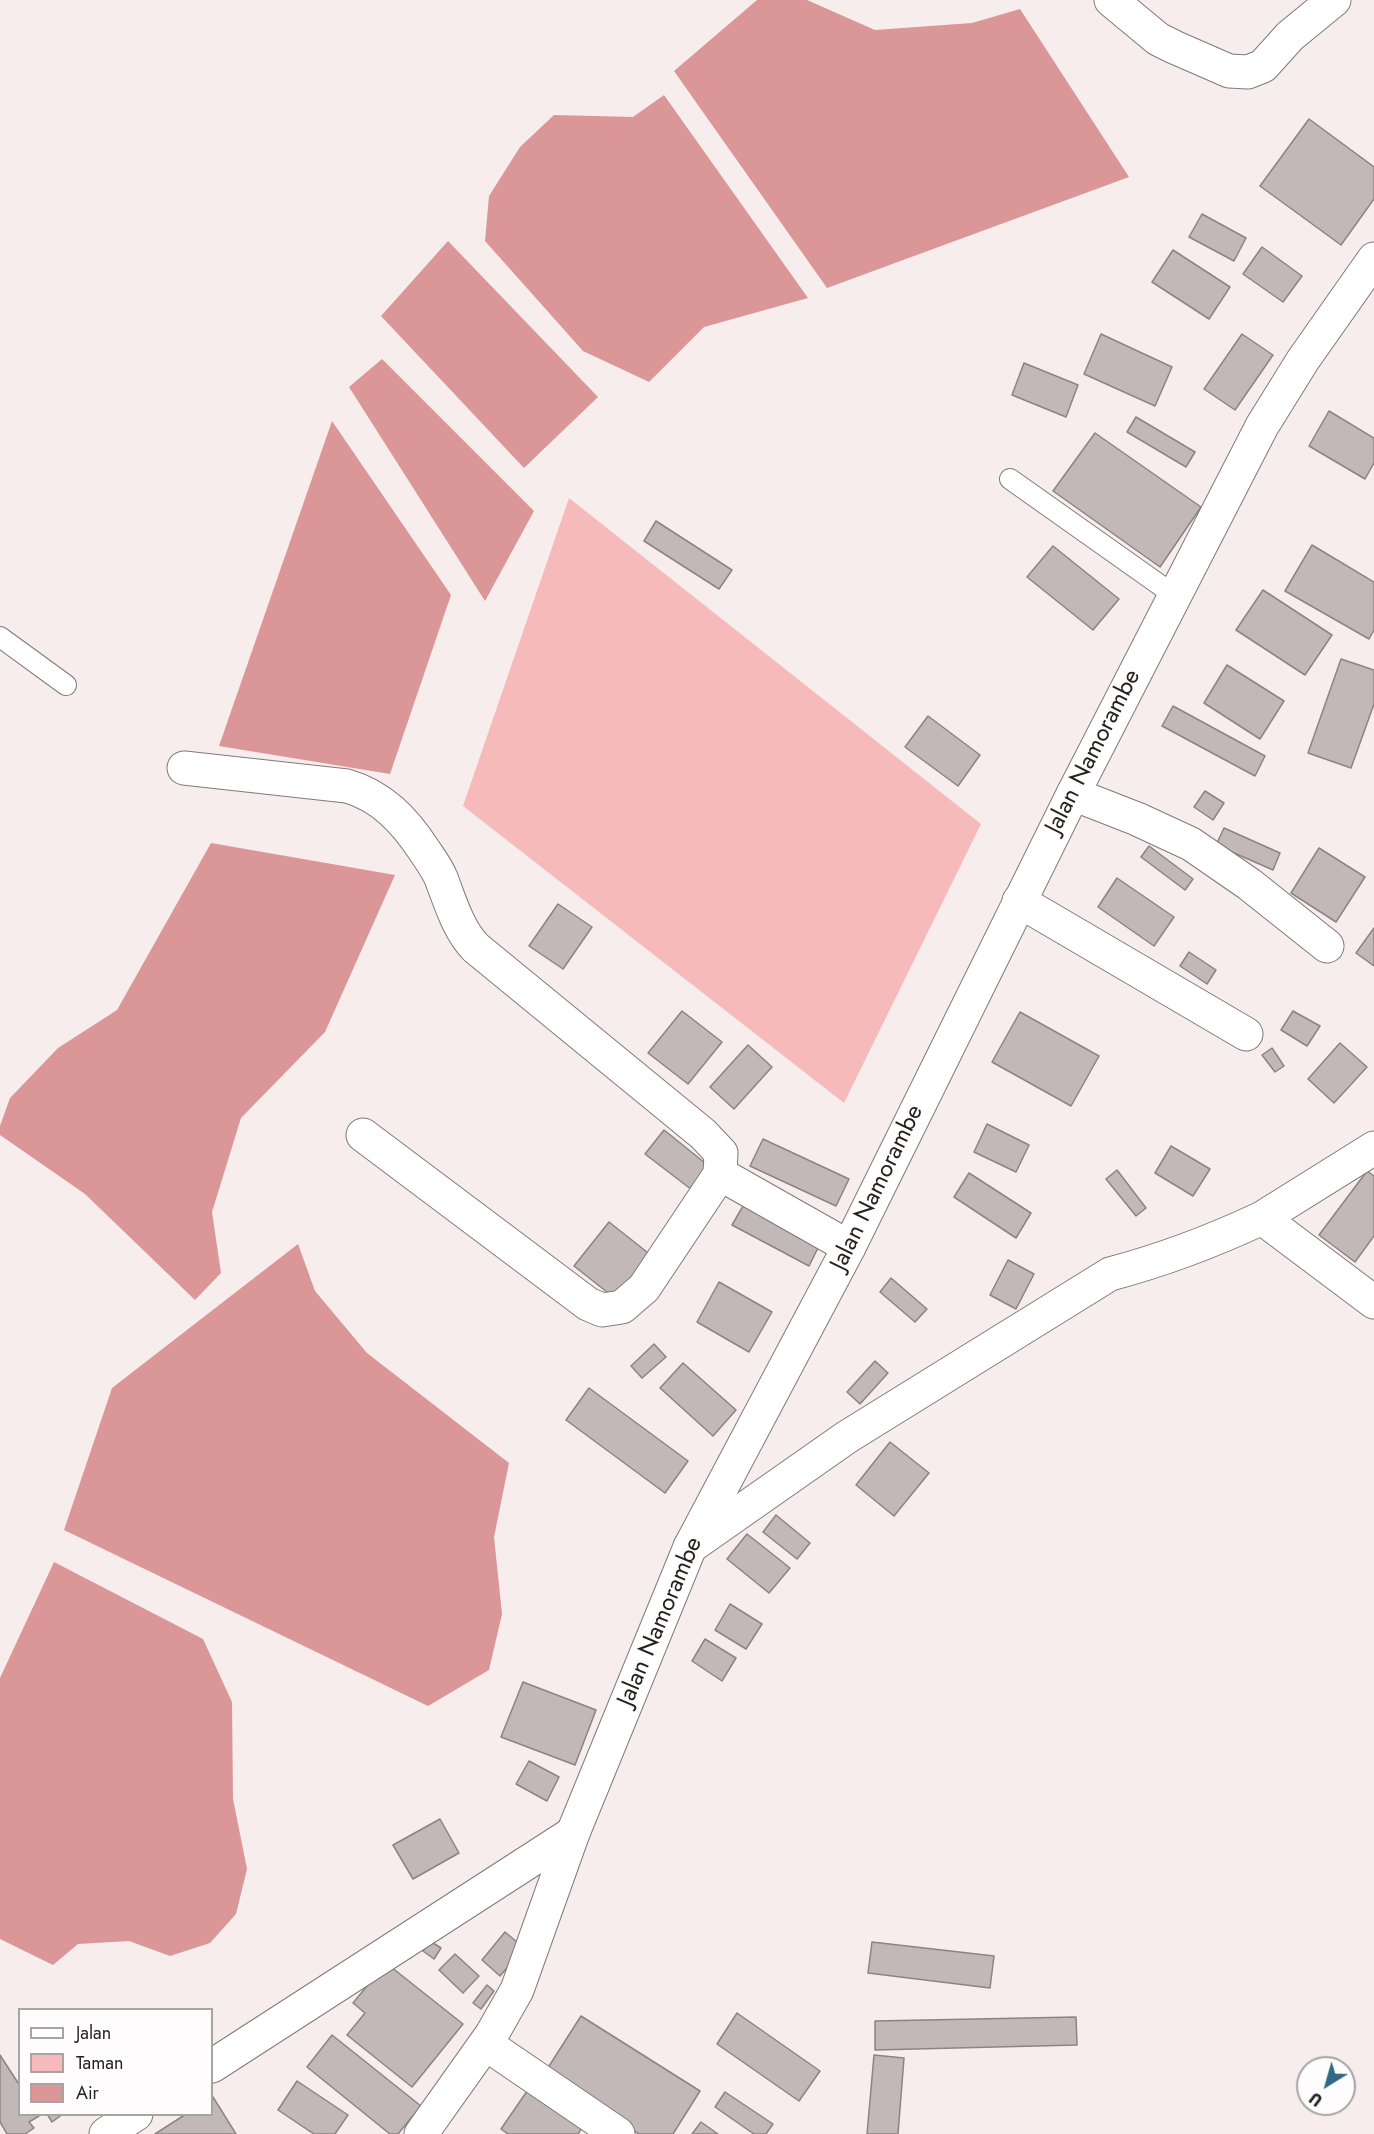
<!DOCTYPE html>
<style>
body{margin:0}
#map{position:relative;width:1374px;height:2134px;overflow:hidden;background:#f7eded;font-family:Jost,sans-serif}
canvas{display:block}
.legend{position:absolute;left:18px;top:2008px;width:195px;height:108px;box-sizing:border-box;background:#fefcfc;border:2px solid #a7a4a4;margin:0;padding:8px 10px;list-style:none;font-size:18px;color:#252121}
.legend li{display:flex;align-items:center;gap:12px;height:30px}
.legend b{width:30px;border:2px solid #a7a4a4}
.north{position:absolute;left:1296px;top:2056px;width:60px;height:60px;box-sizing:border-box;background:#fefcfc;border:2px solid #a7a4a4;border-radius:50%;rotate:217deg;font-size:16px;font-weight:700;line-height:24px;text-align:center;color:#252121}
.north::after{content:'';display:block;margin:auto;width:21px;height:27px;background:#2e6a82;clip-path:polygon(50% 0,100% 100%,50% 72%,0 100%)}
</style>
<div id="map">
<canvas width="1374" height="2134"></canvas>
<ul class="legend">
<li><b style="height:8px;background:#fff"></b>Jalan</li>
<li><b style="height:16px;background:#f7babb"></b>Taman</li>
<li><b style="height:16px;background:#db9698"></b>Air</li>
</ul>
<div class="north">U</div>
</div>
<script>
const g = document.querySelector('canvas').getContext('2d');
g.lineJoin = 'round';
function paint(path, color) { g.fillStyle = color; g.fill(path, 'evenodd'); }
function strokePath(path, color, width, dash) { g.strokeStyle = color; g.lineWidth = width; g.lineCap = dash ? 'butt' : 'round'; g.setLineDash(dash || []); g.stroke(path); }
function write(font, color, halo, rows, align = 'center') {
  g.font = font + ' Jost,sans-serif'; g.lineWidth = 5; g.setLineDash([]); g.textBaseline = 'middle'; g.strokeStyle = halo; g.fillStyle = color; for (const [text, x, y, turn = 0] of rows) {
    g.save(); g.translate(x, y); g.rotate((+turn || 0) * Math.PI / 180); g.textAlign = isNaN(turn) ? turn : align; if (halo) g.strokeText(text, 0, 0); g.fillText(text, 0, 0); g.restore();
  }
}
const green = new Path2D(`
 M569,498l412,326 -137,279 -381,-297z`);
const water = new Path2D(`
 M757,0h50l68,30 97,-7 48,-14 109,168 -302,111 -153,-217z
 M664,95l144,203 -104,29 -55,55 -66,-31 -98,-110 4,-45 31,-49 34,-32 79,2z
 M448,241l150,156 -74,71 -143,-152z
 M382,359l152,152 -49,90 -136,-214z
 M332,421l119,174 -61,179 -171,-28z
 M211,843l184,32 -70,157 -84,86 -29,94 9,61 -26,27 -110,-106 -85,-59v-9l10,-28 48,-50 59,-38z
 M298,1244l17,47 52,62 142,110 -15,74 8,77 -13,56 -61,36 -364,-176 48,-142z
 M54,1562l149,77 29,63 1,97 14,70 -11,45 -26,29 -40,13 -41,-15 -51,3 -25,21 -53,-26v-261z`);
const building = new Path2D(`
 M1309,119l65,48v32l-33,46 -81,-59z
 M1202,214l44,24 -12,23 -45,-24z
 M1262,247l40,29 -19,26 -40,-28z
 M1173,250l57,37 -21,32 -57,-37z
 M1101,334l71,33 -17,39 -71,-32z
 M1242,334l31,21 -38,55 -31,-21z
 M1024,363l54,22 -12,32 -54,-22z
 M1329,411l45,27v25l-9,16 -56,-33z
 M1136,417l59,35 -9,15 -59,-35z
 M1095,433l106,74 -41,60 -107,-76z
 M656,521l76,49 -13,19 -75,-48z
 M1312,545l62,37v48l-5,9 -84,-48z
 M1053,546l66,53 -26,31 -66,-53z
 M1263,590l69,45 -27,40 -69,-45z
 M1341,659l33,11v34l-23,64 -43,-15z
 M1227,665l57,36 -24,38 -56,-36z
 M1173,706l92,50 -10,20 -93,-50z
 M928,716l52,39 -22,31 -53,-39z
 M1205,791l19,12 -11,17 -19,-13z
 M1224,828l56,25 -7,17 -57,-25z
 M1149,846l44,33 -8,11 -44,-33z
 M1319,848l46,29 -29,45 -45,-29z
 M1117,878l57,39 -20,29 -56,-39z
 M558,904l34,23 -29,42 -34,-23z
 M1374,928v38l-18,-13z
 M1189,952l27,18 -9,14 -27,-18z
 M682,1011l40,31 -34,42 -40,-31z
 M1293,1011l27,15 -13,20 -26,-16z
 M1020,1012l79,44 -28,50 -79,-44z
 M1340,1043l27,24 -33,36 -26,-24z
 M748,1045l24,22 -38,42 -24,-22z
 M1272,1048l12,18 -9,6 -13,-17z
 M987,1124l42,21 -13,27 -42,-20z
 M664,1130l46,37 -18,23 -47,-36z
 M763,1139l86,40 -13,27 -86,-40z
 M1171,1146l39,23 -17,27 -38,-23z
 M1117,1170l29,38 -10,8 -30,-37z
 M1367,1171l7,5v60l-19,26 -36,-27z
 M969,1173l62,40 -15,25 -62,-41z
 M743,1206l76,40 -10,20 -77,-41z
 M609,1222l43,34 -35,44 -43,-34z
 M1008,1260l26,14 -18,35 -26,-14z
 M891,1278l36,31 -12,13 -35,-30z
 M719,1282l53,30 -23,40 -52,-30z
 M654,1344l12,13 -24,21 -11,-12z
 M875,1361l13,12 -28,31 -13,-12z
 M683,1363l53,47 -23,26 -53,-48z
 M589,1388l99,73 -23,32 -99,-73z
 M890,1442l39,31 -35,43 -38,-31z
 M776,1515l34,28 -13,16 -34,-27z
 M747,1534l43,34 -21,25 -42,-34z
 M730,1604l32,20 -16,25 -31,-19z
 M705,1639l31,19 -14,23 -30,-20z
 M523,1682l73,28 -21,55 -74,-28z
 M529,1761l30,16 -12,24 -31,-17z
 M440,1819l19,34 -46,26 -20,-34z
 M505,1932l19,16 -24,28 -18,-16z
 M430,1941l11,7 -7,11 -11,-8z
 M872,1942l122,14 -4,32 -122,-15z
 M455,1954l24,22 -16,17 -24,-23z
 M386,1963l77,61 -51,63 -65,-52 18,-22 -12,-10z
 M487,1985l7,6 -13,18 -8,-6z
 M737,2013l83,58 -21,30 -82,-57z
 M581,2016l119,75 -27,43h-34l-95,-60z
 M1076,2017l1,28 -202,5v-29z
 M332,2035l89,71 -23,28h-8l-83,-67z
 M0,2055l20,31v28h17l2,2 -10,6 5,6 -9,6h-18l-7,-12z
 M874,2055l30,3 -6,76h-31z
 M297,2081l51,34 -13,19h-21l-36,-24z
 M534,2081l55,36 -11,17h-70l-7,-5z
 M725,2092l48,32 -7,10h-12l-39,-27z
 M213,2097l23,37h-81l31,-20h26v-15z
 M47,2114h16l-11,8z
 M701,2122l17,12h-26z`);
const lane = new Path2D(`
 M1010,479l164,116
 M0,637l66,48`);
const street = new Path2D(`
 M1111,0l47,39 16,8 55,24 19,1 15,-6 27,-30 44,-36
 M184,768l163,18c35,10 58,35 77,64 6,9 13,18 17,28 9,23 17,52 35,70l227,186 18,19 -1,21 129,73
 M1073,794l64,25 54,25 58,40 78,62
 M1019,901l227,133
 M363,1135l225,169 14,6 20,-3 22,-19 76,-114
 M1262,1218l112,-70
 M690,1547l157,-110 263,-163c53,-14 103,-33 152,-56l112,84
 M486,2044l132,90
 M212,2066l361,-233
 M106,2134l30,-20`);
const secondary = new Path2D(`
 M421,2134l71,-100 25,-44 56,-157 117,-286 159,-300 224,-453 189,-368 41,-66 71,-101`);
const streetNames = [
 ["Jalan Namorambe",1094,752,-63],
 ["Jalan Namorambe",878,1188,-64],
 ["Jalan Namorambe",661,1622,-67]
];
paint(green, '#f7babb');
paint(water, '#db9698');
paint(building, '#c2b8b8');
strokePath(building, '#8d8383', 1.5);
strokePath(lane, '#827979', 22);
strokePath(street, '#827979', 35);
strokePath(secondary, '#827979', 35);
strokePath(lane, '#fff', 20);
strokePath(street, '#fff', 33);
strokePath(secondary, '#fff', 33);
write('24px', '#252121', '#fefcfc', streetNames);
</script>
